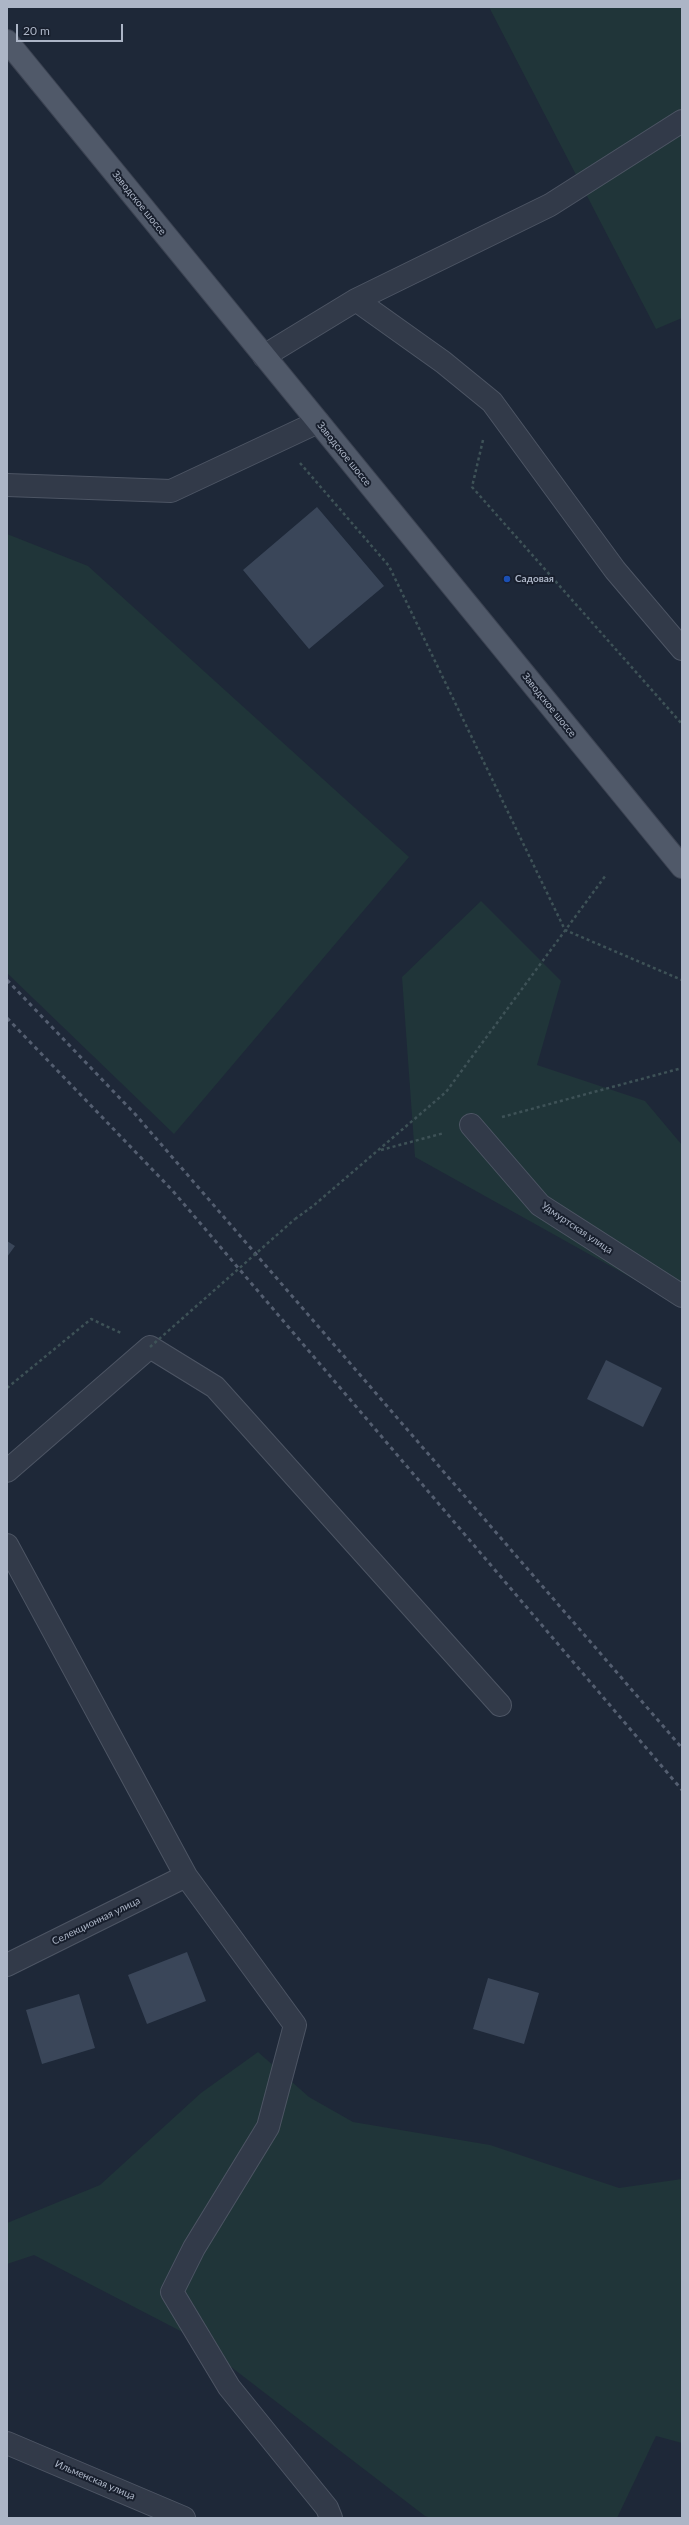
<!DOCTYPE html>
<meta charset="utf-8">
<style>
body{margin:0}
#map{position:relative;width:689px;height:2525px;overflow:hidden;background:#1e2838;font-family:Lato,sans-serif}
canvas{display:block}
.frame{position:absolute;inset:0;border:8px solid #acb5c6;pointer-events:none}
.scale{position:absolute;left:16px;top:24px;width:107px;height:18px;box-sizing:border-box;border:2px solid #acb5c6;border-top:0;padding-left:5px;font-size:12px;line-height:14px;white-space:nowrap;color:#acb5c6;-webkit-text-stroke:3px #181f2d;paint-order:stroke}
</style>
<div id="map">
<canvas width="689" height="2525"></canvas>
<div class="frame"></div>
<div class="scale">20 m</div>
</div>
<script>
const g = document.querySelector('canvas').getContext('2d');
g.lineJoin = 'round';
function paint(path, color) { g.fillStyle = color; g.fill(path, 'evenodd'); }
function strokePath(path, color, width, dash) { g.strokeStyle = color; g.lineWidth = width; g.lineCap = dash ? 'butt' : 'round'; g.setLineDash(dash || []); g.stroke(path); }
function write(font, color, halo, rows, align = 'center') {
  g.font = font + ' Lato,sans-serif'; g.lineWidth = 4; g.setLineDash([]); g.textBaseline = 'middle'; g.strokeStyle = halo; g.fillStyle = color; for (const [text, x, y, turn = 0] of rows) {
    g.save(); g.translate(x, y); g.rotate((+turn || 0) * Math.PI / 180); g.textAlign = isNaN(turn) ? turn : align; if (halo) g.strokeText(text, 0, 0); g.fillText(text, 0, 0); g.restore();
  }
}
const green = new Path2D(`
 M489,7h193v311l-26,11z
 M7,534l81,32 321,291 -235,277 -167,-161z
 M481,901l80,80 -24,84 108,36 37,44v161l-267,-149 -13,-180z
 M258,2052l51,45 44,25 137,23 129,43 63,-9v264l-26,-7 -39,82h-186l-6,-2 -233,-179 -158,-82 -27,9v-41l93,-38 101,-92z`);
const building = new Path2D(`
 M317,507l67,79 -75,63 -66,-79z
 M7,1241l8,5 -8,11z
 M606,1360l56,28 -19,39 -56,-28z
 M187,1952l19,49 -59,23 -19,-49z
 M488,1978l51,15 -15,51 -51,-15z
 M79,1994l16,54 -53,16 -16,-54z`);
const path = new Path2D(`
 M483,440l-11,47 210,237
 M300,463l89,103 176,364 117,50
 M502,1117l180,-49
 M381,1150l63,-17
 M295,1219l18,-13 133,-114 160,-217
 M7,1388l84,-69 30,14`);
const minor = new Path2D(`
 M356,300l87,62 49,40 123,168 67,79
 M264,356l92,-56 194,-95 132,-84
 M7,485l164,6 147,-69
 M471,1125l69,80 142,91
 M7,1471l143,-124 65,40 285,318
 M7,1545l179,331 109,149 -27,102 -74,121 -22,44 57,95 98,121 4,10
 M7,1965l179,-89
 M7,2443l177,75`);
const major = new Path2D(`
 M7,41l675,826`);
const rail = new Path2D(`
 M7,980l128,134 547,634
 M7,1018l165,172 510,600`);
const pathBridge = new Path2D(`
 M150,1347l145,-128`);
const markers = [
 [507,579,4,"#1a4fb4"]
];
const streetNames = [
 ["Заводское шоссе",139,203,51],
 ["Заводское шоссе",344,454,51],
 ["Заводское шоссе",549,705,51],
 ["Удмуртская улица",577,1228,34],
 ["Селекционная улица",96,1921,-26],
 ["Ильменская улица",95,2480,23]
];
const poiNames = [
 ["Садовая",515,579]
];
paint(green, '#203539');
paint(building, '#3a4659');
strokePath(minor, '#4d5564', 24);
strokePath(major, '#3c4352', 24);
strokePath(path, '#3e5257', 2.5, [3, 3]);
strokePath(minor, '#323a49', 22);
strokePath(major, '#505969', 22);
strokePath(rail, '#545e70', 3, [4, 4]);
strokePath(pathBridge, '#3e5257', 2.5, [3, 3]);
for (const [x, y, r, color] of markers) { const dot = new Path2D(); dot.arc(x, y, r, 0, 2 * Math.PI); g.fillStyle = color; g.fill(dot); strokePath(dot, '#181f2d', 1.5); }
write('10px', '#acb5c6', '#181f2d', streetNames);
write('bold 10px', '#acb5c6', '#181f2d', poiNames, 'left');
</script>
